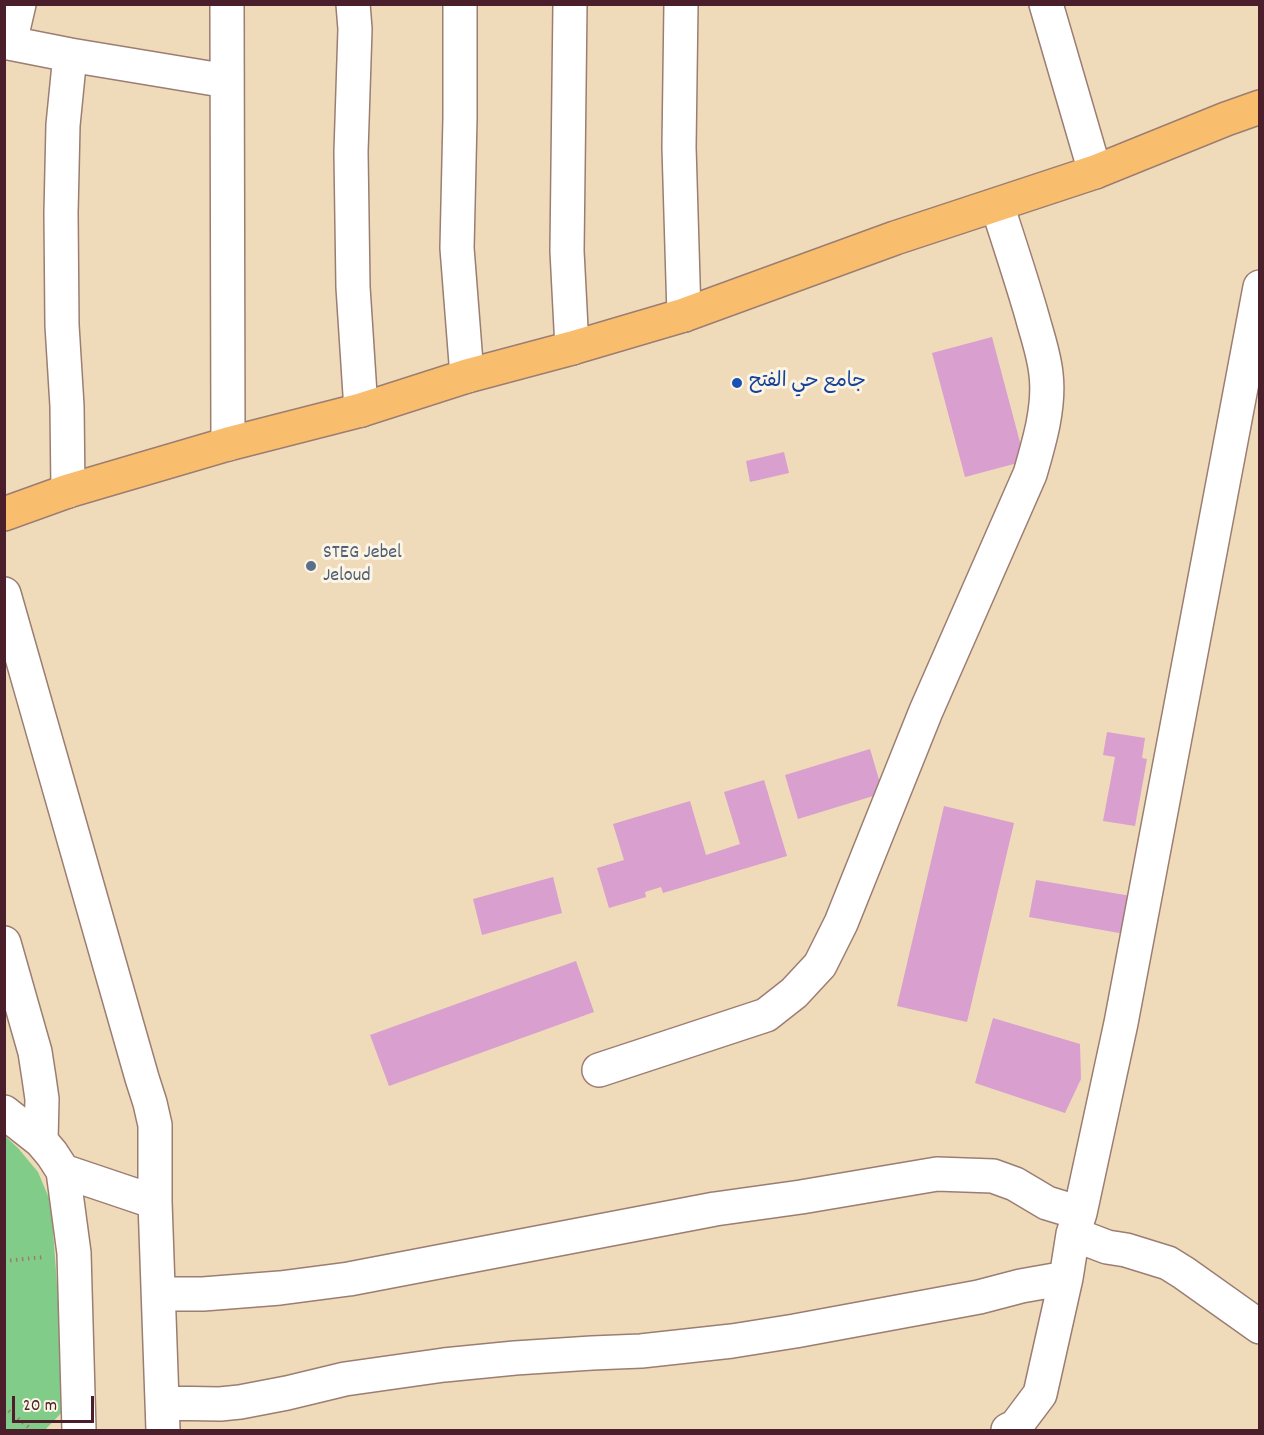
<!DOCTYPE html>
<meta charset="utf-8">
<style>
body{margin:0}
#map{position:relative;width:1264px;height:1435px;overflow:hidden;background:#efdbba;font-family:Dekko,sans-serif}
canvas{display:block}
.frame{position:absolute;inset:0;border:6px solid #4a1f2b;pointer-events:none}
.scale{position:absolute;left:12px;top:1396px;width:82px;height:27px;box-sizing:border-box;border:3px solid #4a1f2b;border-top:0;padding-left:8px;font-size:18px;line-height:21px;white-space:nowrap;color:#4a1f2b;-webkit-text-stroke:4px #fcf5e5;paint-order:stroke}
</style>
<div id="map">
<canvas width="1264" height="1435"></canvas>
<div class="frame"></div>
<div class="scale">20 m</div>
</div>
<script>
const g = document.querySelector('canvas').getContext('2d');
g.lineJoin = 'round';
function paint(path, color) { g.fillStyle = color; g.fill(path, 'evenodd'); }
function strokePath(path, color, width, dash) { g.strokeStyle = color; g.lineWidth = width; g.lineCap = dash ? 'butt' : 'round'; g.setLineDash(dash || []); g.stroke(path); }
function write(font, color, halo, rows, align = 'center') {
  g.font = font + ' Dekko,"Playpen Sans Arabic",sans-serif'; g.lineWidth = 6; g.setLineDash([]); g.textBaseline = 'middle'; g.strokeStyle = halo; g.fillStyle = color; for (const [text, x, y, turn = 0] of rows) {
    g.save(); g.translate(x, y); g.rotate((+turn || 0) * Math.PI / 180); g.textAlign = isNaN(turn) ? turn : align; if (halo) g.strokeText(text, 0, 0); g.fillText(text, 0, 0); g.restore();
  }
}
const green = new Path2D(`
 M4,1135l14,13 20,24 13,31 15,205 -21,22h-40z`);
const building = new Path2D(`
 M992,337l33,124 -60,16 -33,-124z
 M784,452l5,21 -39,9 -4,-21z
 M1107,732l38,6 -3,20 5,1 -12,67 -32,-5 12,-64 -12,-2z
 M870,749l13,44 -85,26 -13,-44z
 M764,780l23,76 -124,37 -2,-6 -16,5 1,5 -37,11 -12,-40 27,-8 -11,-36 77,-23 16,54 34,-11 -16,-52z
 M944,806l70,17 -47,199 -70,-16z
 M553,877l9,36 -80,22 -9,-36z
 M1036,880l107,18 -7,38 -107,-19z
 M576,961l18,51 -205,74 -19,-51z
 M993,1018l87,26 1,35 -16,34 -90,-30z`);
const path = new Path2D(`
 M4,1261l40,-4
 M4,1407l28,23`);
const minor = new Path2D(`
 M227,4l1,440
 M353,4l2,25 -4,123 2,135 8,123
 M460,4v114l-3,130 10,128
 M570,4l-3,247 5,97
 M681,4l-2,143 5,168
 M1046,4l49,168
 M4,42l66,13 157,26
 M10,43l9,-39
 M68,491l-1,-85 -5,-81 -1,-112 2,-88 7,-70
 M4,594l138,484 8,25 5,22v77l8,228
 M4,943l31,109 4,26 3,21 -1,42
 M599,1070l167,-55 28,-22 26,-28 21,-42 85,-212 104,-237c9,-31 20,-67 16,-100 -2,-20 -9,-39 -14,-58 -11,-38 -23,-74 -35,-111
 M4,1112l37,29 11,13 11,17 11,82 5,177
 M63,1171l92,31
 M1073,1234l34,13 19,3 42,13 16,10 76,54
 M159,1294h44l77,-6 69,-9 366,-70 86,-12 136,-23 56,2 22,8 32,19 33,10
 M162,1403l58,1 20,-2 47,-9 58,-14 99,-14 71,-7 77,-5 49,-2 91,-10 63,-10 184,-34 42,-11 45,-8
 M1008,1430l8,-4 24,-32 26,-116 7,-44 7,-21 41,-190 139,-736`);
const major = new Path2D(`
 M4,514l64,-23 160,-47 133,-34 106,-34 105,-28 112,-33 211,-77 200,-66 131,-53 34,-12`);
const markers = [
 [737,383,6,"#1a4fb4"],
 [311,566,6,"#5c6f8a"]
];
const transitNames = [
 ["جامع حي الفتح",749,383]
];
const serviceNames = [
 ["STEG Jebel",323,554],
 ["Jeloud",323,577]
];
paint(green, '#82cc89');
paint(building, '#d89fcf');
strokePath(minor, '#9c7d72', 36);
strokePath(major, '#9c7d72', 36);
strokePath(path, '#9c7d72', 4, [1.5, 4.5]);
strokePath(minor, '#fff', 33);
strokePath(major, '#f9be6d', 33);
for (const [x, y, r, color] of markers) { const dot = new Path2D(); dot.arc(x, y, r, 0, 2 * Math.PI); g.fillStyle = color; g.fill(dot); strokePath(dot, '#fcf5e5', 2); }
write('20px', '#164399', '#fcf5e5', transitNames, 'left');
write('20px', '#4e5e75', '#fcf5e5', serviceNames, 'left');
</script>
